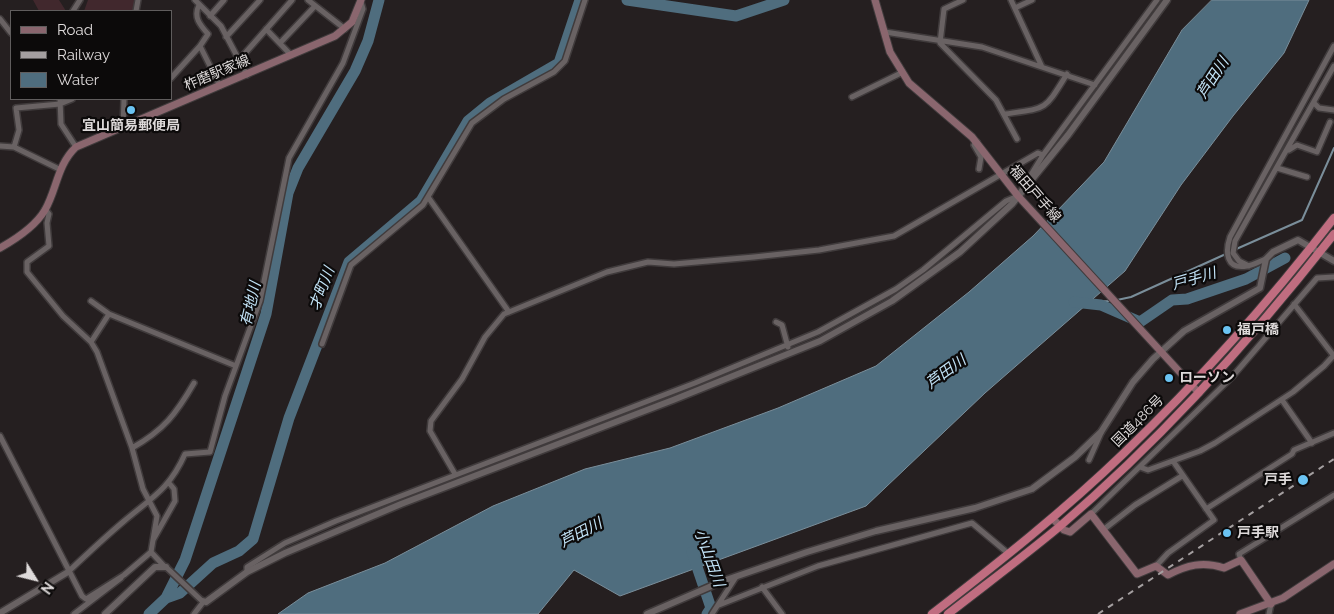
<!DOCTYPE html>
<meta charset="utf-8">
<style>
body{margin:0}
#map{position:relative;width:1334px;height:614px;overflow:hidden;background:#251f20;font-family:Raleway,sans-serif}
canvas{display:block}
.legend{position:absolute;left:10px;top:10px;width:162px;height:90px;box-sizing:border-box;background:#0c0a0a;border:1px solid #605d5d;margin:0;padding:6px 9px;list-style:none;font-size:15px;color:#dedada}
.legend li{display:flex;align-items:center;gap:10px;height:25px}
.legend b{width:25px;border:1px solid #605d5d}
.north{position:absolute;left:10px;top:554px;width:50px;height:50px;-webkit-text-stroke:4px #0c0a0a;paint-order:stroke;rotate:126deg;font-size:14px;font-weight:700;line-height:20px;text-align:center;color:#dedada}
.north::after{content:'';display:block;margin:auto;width:18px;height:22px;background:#dedada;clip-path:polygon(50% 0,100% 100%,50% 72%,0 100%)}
</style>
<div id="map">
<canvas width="1334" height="614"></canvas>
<ul class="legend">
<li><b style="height:6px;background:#8a666e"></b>Road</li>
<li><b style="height:6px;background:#a49fa0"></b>Railway</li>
<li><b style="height:14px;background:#4f6d7e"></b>Water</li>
</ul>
<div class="north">N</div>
</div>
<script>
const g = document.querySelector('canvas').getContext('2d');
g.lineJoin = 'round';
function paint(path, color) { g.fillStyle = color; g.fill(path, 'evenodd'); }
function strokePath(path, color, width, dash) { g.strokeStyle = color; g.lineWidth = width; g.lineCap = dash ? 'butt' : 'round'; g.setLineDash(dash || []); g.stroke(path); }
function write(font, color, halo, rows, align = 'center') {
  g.font = font + ' Raleway,"Noto Sans JP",sans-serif'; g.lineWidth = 4.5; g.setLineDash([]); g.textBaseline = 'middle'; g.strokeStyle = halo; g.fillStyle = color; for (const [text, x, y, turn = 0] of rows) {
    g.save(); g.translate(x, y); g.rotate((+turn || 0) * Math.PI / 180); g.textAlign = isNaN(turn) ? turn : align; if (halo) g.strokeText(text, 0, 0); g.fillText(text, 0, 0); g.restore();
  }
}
const green = new Path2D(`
 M33,0h26l7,11h-27z
 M88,0h48l-3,11h-49z`);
const water = new Path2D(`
 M1212,0h97l-25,53 -51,63 -52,69 -56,86 -140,122 -119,113 -246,90 -46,-26 -36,44h-260l30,-21 77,-30 108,-57 92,-37 85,-21 108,-40 98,-42 93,-74 64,-56 71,-74 78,-132z`);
const stream = new Path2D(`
 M1234,250l68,-30 32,-72
 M1117,300l14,-3 97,-44
 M1087,302l25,-1`);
const river = new Path2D(`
 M627,0l109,16 48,-16
 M1074,302l27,3 39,17 32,-22 15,-1 59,-20 39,-21
 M692,552l19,56 -4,6
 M166,598l14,-5 33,-30 26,-12 14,-12 36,-121 60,-156 72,-61 47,-80 22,-18 69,-40 21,-63
 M149,614l17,-16 19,-38 81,-246 22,-121 10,-25 57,-97 13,-30 11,-41`);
const minor = new Path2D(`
 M195,0l26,26 26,49
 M308,0l37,29
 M963,0l-19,9 -4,34 56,57 21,39
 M1011,0l31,67
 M199,5c-6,12 1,20 9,29l-8,12 20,40
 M1015,8l17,-8
 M73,11l7,-11
 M136,11l2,-11
 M210,16l14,-16
 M0,19l11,14
 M266,29l25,26
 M885,32l97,15 113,38
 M226,37l34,-37
 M280,43l35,-37
 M239,60l53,-60
 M171,78l29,-32
 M852,97l49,-24
 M60,99l1,25 15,23
 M1314,103l5,5 15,2
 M1005,114c43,-6 39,-3 62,-40
 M123,128l1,-29
 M977,142l-3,3 7,12 -2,12
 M0,146l14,1 45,22
 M14,147l5,-17 -3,-22 44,-4 12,-5
 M1289,150l8,-5 20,7 13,-30
 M1277,168l30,9
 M428,197l81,115
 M1266,259c-6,2 -12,6 -19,7 -21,4 -22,-14 -17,-29l104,-191
 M1249,266l-10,-5 -6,-8 2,-12 99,-175
 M91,301l18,13 127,52
 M1294,304l40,52
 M776,322l6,3 6,22
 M91,342l18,-28
 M322,344l29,-79 72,-60 49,-82 32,-24 50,-27 11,-11 20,-61
 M1282,400l30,43
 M0,436l82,160 4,3 38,-24 27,-23 6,-36 -14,-27 -11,-41 -35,-96 -6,-10 -28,-26 -36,-44v-10l22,-16 -2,-23 2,-9 -4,-5
 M132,448c32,-18 44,-34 62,-65
 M1089,460l12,-27
 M1140,467l8,3 52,-19 15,-8 78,-51 31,-26 10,-11
 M455,474l-25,-43 1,-10 31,-42 23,-42 19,-23 103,-42 41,-10 26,2 80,-7 65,-7 75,-14 144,-83 5,2
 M1206,509l86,-55 2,-4 40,-17
 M1091,514l141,-137 85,-99 17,-1
 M1103,530l32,-25 47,-29
 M153,540l22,-39 -1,-12 -5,-6
 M151,552l13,14
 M1241,560l-2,-6 95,-59
 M1156,566l12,-13 46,-33 -41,-59
 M166,567l35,33 5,2
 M68,572c18,-17 36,-34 55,-50 28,-24 46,-32 62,-68l25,-2 15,-56 35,-95 29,-143 54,-95 20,-54 -2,-7
 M247,572v-5l38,-24 51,-22 359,-138 123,-51 78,-43 27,-19 83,-69 12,-5 25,-41 114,-155
 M762,587l20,27
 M719,605l99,-39 154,-43 37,31
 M74,614l47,-36
 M194,614l10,-13
 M712,614l24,-37
 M1269,614l2,-10`);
const tertiary = new Path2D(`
 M206,602l41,-30 38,-19 116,-49 272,-104 147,-59 72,-40 68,-49 52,-48 56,-69 99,-135
 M0,613l68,-41
 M105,614l50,-47h11
 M647,614l76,-33 84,-29 69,-21 99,-23 57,-19 43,-32 26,-25 32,-50 20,-23 31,-28 76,-43 6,-29 7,-7 25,-12 36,21`);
const secondary = new Path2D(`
 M875,0l15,52 19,31 63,54 46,59 181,197
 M0,248c16,-9 35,-21 45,-38 12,-21 12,-45 31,-63l259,-111 17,-14 9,-22
 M1052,518l12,12 6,2 21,-18 46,60 19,-8 12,9c19,-10 35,-14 56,-7l17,-8 30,44
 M1240,614l43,-16 51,-34`);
const trunk = new Path2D(`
 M932,614c66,-51 132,-103 192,-161 76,-73 146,-152 210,-235
 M948,614c37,-29 75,-57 111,-87 102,-87 192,-187 275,-293`);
const rail = new Path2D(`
 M1098,614l236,-155`);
const markers = [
 [131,110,5,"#6bc3f2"],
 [1227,330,5,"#6bc3f2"],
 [1169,378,5,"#6bc3f2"],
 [1303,480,6,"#6bc3f2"],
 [1227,533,5,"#6bc3f2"]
];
const streetNames = [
 ["柞磨駅家線",217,73,-23],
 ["福田戸手線",1035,194,49],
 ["国道486号",1138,421,-45]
];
const poiNames = [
 ["宜山簡易郵便局",131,126,"center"],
 ["福戸橋",1237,330],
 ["ローソン",1179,378],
 ["戸手",1292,480,"right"],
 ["戸手駅",1237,533]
];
const waterNames = [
 ["芦田川",1213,78,-57],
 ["戸手川",1194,279,-16],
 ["才町川",322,289,-69],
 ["有地川",251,304,-77],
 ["芦田川",946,372,-36],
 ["芦田川",581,533,-27],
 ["小山田川",709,558,70]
];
paint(green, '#41282d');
paint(water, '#4f6d7e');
strokePath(water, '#7a8e9a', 1);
strokePath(stream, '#7a8e9a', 2);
strokePath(river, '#4f6d7e', 11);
strokePath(minor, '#403b3c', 8);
strokePath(tertiary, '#403b3c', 9);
strokePath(secondary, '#403b3c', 9);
strokePath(trunk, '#403b3c', 10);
strokePath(minor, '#696263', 5);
strokePath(tertiary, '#696263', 6);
strokePath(secondary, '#8a666e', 7);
strokePath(trunk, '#c06d80', 8);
strokePath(rail, '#a49fa0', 2, [6, 6]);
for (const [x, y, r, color] of markers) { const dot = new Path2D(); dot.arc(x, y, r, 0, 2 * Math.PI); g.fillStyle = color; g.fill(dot); strokePath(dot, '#0c0a0a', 2); }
write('14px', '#dedada', '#0c0a0a', streetNames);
write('bold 14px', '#dedada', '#0c0a0a', poiNames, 'left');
write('italic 15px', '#c3e4f8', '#0c0a0a', waterNames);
</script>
